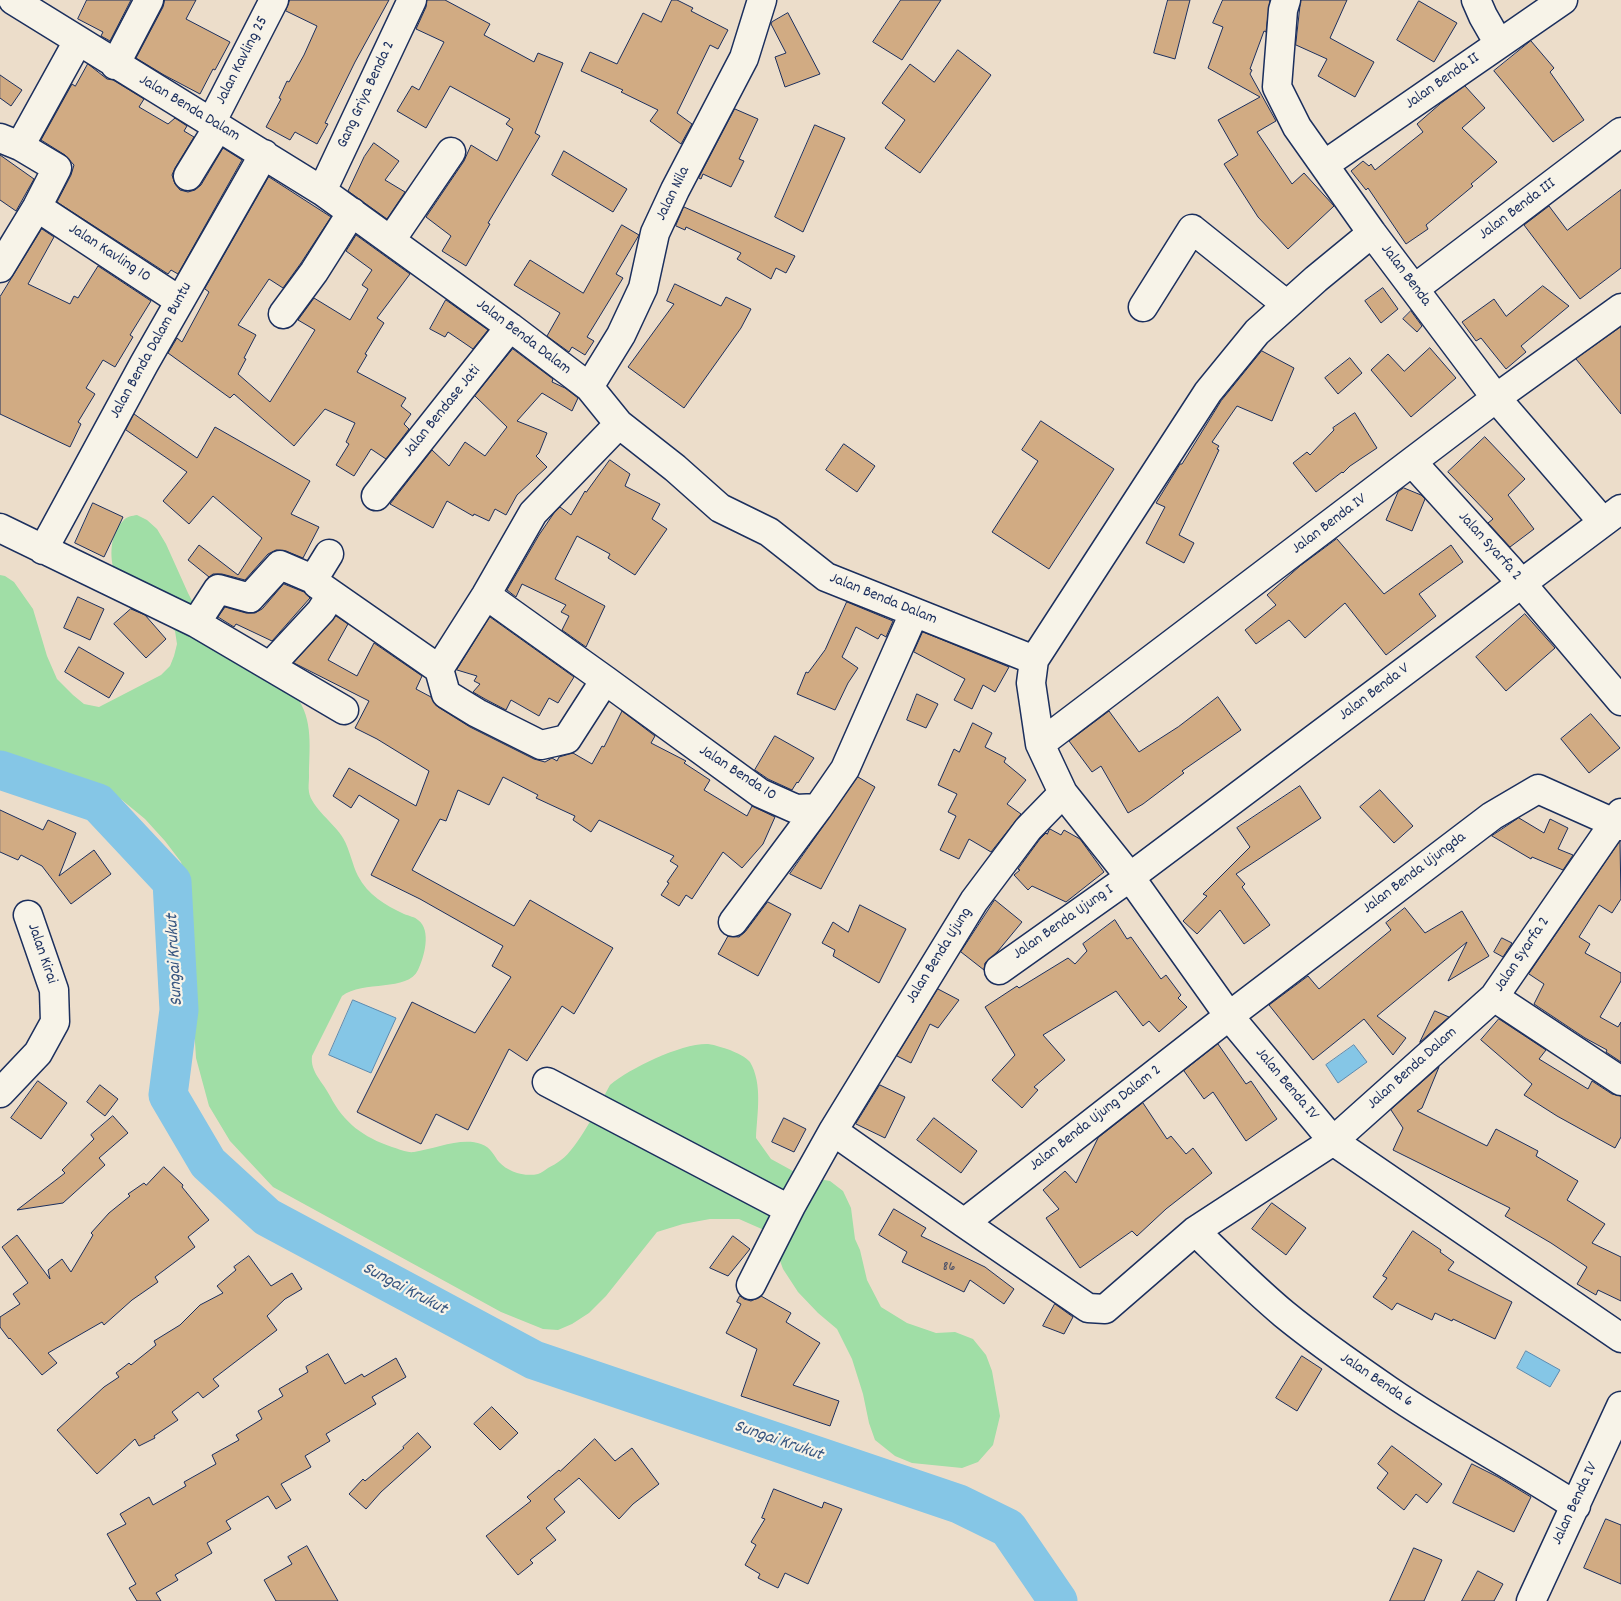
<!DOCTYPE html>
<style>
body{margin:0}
canvas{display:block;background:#ecddca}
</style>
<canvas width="1621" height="1601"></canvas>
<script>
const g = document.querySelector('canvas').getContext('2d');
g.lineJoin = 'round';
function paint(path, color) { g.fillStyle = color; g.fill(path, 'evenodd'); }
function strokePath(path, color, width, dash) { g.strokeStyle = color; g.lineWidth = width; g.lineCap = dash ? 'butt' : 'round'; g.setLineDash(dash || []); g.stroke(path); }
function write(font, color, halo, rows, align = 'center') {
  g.font = font + ' Dekko,sans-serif'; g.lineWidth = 4.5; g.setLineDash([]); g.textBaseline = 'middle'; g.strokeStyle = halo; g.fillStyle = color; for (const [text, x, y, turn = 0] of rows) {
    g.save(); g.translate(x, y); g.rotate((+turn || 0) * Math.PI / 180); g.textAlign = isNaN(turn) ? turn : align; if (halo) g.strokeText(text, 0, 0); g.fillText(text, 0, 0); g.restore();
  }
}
const green = new Path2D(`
 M137,515l10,5 10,9 9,15 22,49 17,33 91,70c18,24 13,53 13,81 0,5 -1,10 0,15 2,15 26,32 34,46 7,12 9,26 15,38 10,19 27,29 46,38 5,2 11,3 14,6 14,10 6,38 0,50 -10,22 -55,10 -76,26l-30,60c-2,16 11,26 18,40 14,27 33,41 62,51 7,2 15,6 22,5 21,-3 47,-15 67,-8 10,3 13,12 18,18 9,10 26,15 39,12 3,-1 7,-4 10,-6 4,-2 9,-5 13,-8 17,-12 38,-55 49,-75 20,-17 72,-42 98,-41 8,1 15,4 22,6 7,3 16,7 20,12 13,22 7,52 6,76l15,21 31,17 28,5 13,10 8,17 4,31 5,11 7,30 14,27 26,16 29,10 19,-1 18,7 13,16 6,16 8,45 -7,29 -15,17 -16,6 -50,-5 -17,-7 -20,-16 -6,-17 -6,-29 -11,-35 -15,-30 -19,-16 -20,-21 -15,-23 -7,-19 -12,-20 -25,-11h-29l-27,5 -26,8 -51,64 -17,17 -17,11 -14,6 -15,-1 -42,-17 -228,-125 -43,-46 -21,-35 -13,-48 -4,-63v-89l-11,-44 -16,-21 -20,-22 -23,-19 -41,-20 -81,-29v-176l5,1 9,6 19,27 14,47 10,23 16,16 11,9 15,3 62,-32 9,-9 4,-10 3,-12 -2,-13 -60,-58c-6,-15 -5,-40 8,-52 4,-5 9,-5 14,-6z`);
const water = new Path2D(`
 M353,1000l43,18 -25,55 -42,-18z
 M1354,1045l13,17 -29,21 -12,-18z
 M1526,1351l34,19 -10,17 -33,-19z`);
const river = new Path2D(`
 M0,770l98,33 74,79 7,128 -11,85 40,68 59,54 267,143 425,144 49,24 50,73`);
const building = new Path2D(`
 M87,0h44l-21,41 -9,-5 2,-4 -25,-13z
 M165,0h31l-10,19 44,23 -15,28 -2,-1 -13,25 -36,-19 -28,-17 27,-51z
 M290,0h99l-34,62 -30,61 3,1 -11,20 -22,-12 -5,8 -24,-13 15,-28 -2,-1 8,-17 2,1 15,-27 13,-29 -31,-15z
 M427,0h18l45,24 -6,11 50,27 4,-9 25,10 -28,70 5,3 -52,87 2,1 -24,42 -24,-15 9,-15 -25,-19 38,-56 7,-16 26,16 16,-32 -7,-5 4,-5 -60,-33 -24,42 -29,-17 15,-25 7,4 25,-48 -28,-13 10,-22z
 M672,0h5l16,8 -2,3 37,19 -10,19 -8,-4 -33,68 15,11 -11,20 -31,-23 8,-11 -37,-18 2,-2 -42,-19 9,-19 27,12 26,-51 18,9z
 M901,0h40l-39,60 -29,-18z
 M1168,0h22l-15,59 -21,-6z
 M1223,0h47l-4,32 -2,-1 -14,38 2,1 -2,4 26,47 -19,11 35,52 12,-11 30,33 -46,43 -30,-32 -34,-53 14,-9 -20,-35 42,-23 -52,-29 15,-41 -10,-4z
 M1301,0h46l-17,38 44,24 -19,35 -37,-21 9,-17 -31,-14z
 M1419,1l38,22 -23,39 -37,-22z
 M788,13l32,61 -35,13 -10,-30 11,-4 -15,-29 1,-2z
 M1531,41l23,27 -4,4 34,48 -31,22 -59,-71z
 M958,50l33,25 -71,98 -35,-25 20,-28 -23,-17 28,-39 24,18z
 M88,64l19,15 6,1 31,19 -5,8 29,17 7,-6 12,8 -3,5 10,6 -19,31 -3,7 3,9 5,6 8,2 7,-2 6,-5 22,-37 19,12 -64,114 -7,-4 -3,4 -111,-72 14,-27 3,-10 -9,-10 -24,-15 31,-56 3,2z
 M0,75l22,15 -11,16 -11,-8z
 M1465,86l20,22 -23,20 35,34 -26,22 2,2 -47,39 2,4 -22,15 -38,-56 -2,2 -15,-19 12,-10 6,5 2,-2 4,6 48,-38 -6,-8 23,-20z
 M735,109l23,10 -19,40 5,2 -13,26 -28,-13 -2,5 -2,-1z
 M815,125l30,13 -42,94 -28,-15z
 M374,143l25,18 -14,19 20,12 -18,27 -39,-28 16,-34z
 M564,151l63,38 -14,23 -61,-37z
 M0,155l34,24 -18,32 -16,-11z
 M269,177l62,40 -30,46 -18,25 -14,-9 -31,46 18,10 -12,23 2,1 -8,15 32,28 45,-72 -17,-10 16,-22 36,22 18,-31 -6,-4 10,-15 -26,-19 10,-16 54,39 -33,44 7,5 -19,31 2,1 -10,17 49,26 -5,8 10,8 -7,10 5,5 -23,30 -15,-10 -17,27 -18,-11 13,-21 -3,-2 9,-19 -30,-14 -31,37 -60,-52 -4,4 -62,-45 9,-15 5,4 27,-50 -4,-3z
 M1621,190v78l-41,31 -56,-74 25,-19 18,24z
 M684,207l111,49 -9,17 -10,-5 -5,11 -34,-20 4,-6 -55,-26 -1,3 -9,-4z
 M622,225l17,10 -23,39 7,4 -36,59 7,4 -9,14 -13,-8 -3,5 -22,-16 13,-23 -46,-28 16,-25 53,33z
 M42,229l12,8 -26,47 42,20 4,-8 4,2 20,-32 53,35 -21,34 3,2 -18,30 -12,-7 -17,28 9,6 -17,28 3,2 -11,23 -70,-33v-117z
 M675,284l46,22 5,-9 25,12 -10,19 -57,80 -56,-41 46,-63 -7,-3z
 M1543,286l26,20 -48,40 5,6 -20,17 -25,-31 -5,3 -14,-19 32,-23 12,17z
 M1383,288l15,21 -17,14 -16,-22z
 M446,300l42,30 -15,19 -25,-17 -3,5 -15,-8z
 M1411,311l11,15 -5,6 -14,-13z
 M1621,327v87l-45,-55z
 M1430,348l26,30 -45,39 -40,-47 17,-16 16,17z
 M513,349l40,30 -1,3 13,6 13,10 -6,13 -30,-18 -25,28 30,12 -8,20 -3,3 11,11 -30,28 -11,20 -11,-6 -6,12 -15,-7 -1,2 -26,-15 -14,27 -43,-24 42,-54 17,16 16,-24 20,14 22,-29 -32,-31z
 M1262,351l32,17 -22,53 -35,-15 -25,36 7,4 -2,3 2,1 -40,85 15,8 -10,20 -38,-20 19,-36 -9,-4 24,-39h2l39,-63z
 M1350,358l12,15 -24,21 -13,-16z
 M1355,413l22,35 -27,18 -7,7 -1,-1 -26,20 -23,-29 14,-11 3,3 24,-25 -1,-2z
 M134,414l63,44 18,-31 95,54 -19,33 28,13 -16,31 -17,-7 -10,-1 -8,4 -23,26 -23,-6h-9l-4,3 -21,-17 11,-15 39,30 24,-37 -49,-42 -24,28 -26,-23 24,-29 -61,-42z
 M1041,421l73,48 -65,100 -57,-37 46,-71 -16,-11z
 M1485,437l40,42 -17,16 26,34 -24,18 -22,-24 5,-4 -45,-47z
 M844,444l31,22 -18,26 -31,-22z
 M610,460l20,14 -5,12 35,18 -8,15 15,10 -32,46 -27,-17 2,-4 -33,-18 -22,43 50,27 -19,41 -24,-17 7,-14 -8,-4 5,-7 -44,-21 -6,13 -9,-7 32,-55 15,-22 6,-6 11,8 14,-24 1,1z
 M1404,488l17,7 4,4 -13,32 -26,-11 12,-28z
 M93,503l30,14 -19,40 -29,-14z
 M1337,539l47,55 67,-49 12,17 -44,32 17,22 -50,39 -41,-52 -40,35 -16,-18 -33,24 -11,-14 31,-25 -9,-10 33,-29z
 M284,584l20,8 6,6 -38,43 -36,-17 -2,3 -16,-10 7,-10 21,6h9l7,-4z
 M78,597l26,12 -14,31 -26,-12z
 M847,602l46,19 -7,16 -5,-3 -3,5 -22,-12 -14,30 16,11 -10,15 -13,27 -38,-16 9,-22 2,1 17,-23z
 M131,609l14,6 21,24 -20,19 -32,-34z
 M1525,614l30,34 -49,43 -30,-34z
 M336,616l12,8 -20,36 29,16 17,-33 48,33 -6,13 15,8 7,10 32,20 64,32 11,3 7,-4 5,3 2,-4 14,-4 19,11 10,-18 2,1 18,-36 33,25 -4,7 35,18 -2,2 26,17 -6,10 43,26 5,-10 23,11 -12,27 -21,24 -19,-16 -31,47 -6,-4 -7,11 -18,-11 8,-12 -2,-1 11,-16 -8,-5 4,-5 -75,-36 -8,12 -18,-12 2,-4 -39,-18 2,-3 -35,-18 -14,28 -31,-15 -12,31 -6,-2 -28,51 102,56 16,-26 83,48 -39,66 -12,-8 -35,55 -18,-12 -41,81 -32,-16 -15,30 -64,-32 55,-110 63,31 36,-56 -19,-11 11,-20 -83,-47 -49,-24 28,-55 -40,-25 -8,13 -18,-12 16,-28 67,38 13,-35 -52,-32 -22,-11 14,-27 -75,-38z
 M490,617l84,60 -16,26 -9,-5 -10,18 -28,-16 -5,10 -21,-11 -12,-7 7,-8 -6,-3 3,-5 -20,-6z
 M923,632l86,35 -14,25 -12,-7 -11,24 -18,-9 11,-21 -51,-27z
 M79,647l45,26 -15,25 -44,-26z
 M917,694l21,10 -12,24 -19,-8z
 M1218,697l23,33 -59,41 2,2 -41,31 -15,9 -27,-47 -9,6 -23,-31 40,-30 30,41 39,-25z
 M1591,714l29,34 -31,25 -28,-34z
 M973,723l19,10 -7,14 21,11 -2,4 22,18 -19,24 14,10 -30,38 -22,-13 -10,20 -19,-9 16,-34 -8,-4 9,-18 -19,-9 16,-36 5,3z
 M775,736l39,22 -16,25 -1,-1 -5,8 -24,-11 -13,-9z
 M858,777l17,10 -54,102 -31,-15z
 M1300,786l21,32 -85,56 9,10 -3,3 28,38 -26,19 -24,-34 -23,24 -14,-13 24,-25 -4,-2 47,-47 -13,-19z
 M1380,790l33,36 -19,17 -34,-36z
 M0,810l43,20 5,-10 28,13 -17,43 35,-26 17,24 -40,30 -29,-38 -21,-11 -3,5 -18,-8z
 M1519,818l25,15 6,-14 18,9 -10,21 15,6 -10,15 -31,-13 -1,2 -39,-23z
 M1050,829l11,6 3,-5 16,9 24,33 -38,30 -34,-16 -4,4 -14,-15 6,-5 -2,-1 22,-30 6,-6 1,1z
 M1620,841l1,58 -9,14 -13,-8 -20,32 11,7 -5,9 36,20v8l-21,36 18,10 3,-5v40l-15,-10 1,-2 -22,-12 -51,-34 10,-20 -15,-10z
 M995,900l27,22 -24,29 -13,12 -1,7 -23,-18z
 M768,902l23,12 -33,62 -40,-22 10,-18 11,1 6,-5z
 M860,905l46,24 -27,54 -46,-27 2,-6 -13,-7 11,-21 15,10z
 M1405,908l20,25 37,-22 27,45 -41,25 19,-39 -90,74 29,22 -13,17 -29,-36 -51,41 -44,-55 39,-29 11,13 72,-59 -5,-7z
 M1115,920l12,19 4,-2 30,42 5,-4 15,20 -3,3 9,9 -28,25 -10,-11 -6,5 -27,-35 -73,44 22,25 -31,27 4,3 -16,18 -30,-28 23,-25 -30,-48 32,-21 2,2 49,-30 7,6 12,-13 -4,-7z
 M1502,938l10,5 -9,14 -9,-5z
 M938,989l21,11 -21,28 -8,-4 -19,39 -14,-7z
 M1435,1011l14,6 -29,25z
 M1499,1019l47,31 -7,9 49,30 4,-8 20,13 9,2v41l-6,11 -58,-32 -33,-21 8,-11 -51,-44z
 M1218,1044l28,40 5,-3 26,38 -31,22 -33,-49 -9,7 -20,-28z
 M1439,1067l-17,41 -5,3 70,35 9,-17 42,22 -2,5 42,25 -11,19 38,24 -13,19 29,14v44l-23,-11 -2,5 -19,-11 10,-17 -36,-24 -46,-27 5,-8 -117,-58 10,-22 -12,-18z
 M38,1081l29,22 -26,36 -30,-21z
 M100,1085l18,14 -13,17 -18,-14z
 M880,1085l25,12 -20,41 -29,-14z
 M1143,1103l24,36 4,-3 15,18 7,-6 19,25 -46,36 -29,27 -5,-5 -52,37 -34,-50 13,-9 -16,-19 22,-19 11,12 22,-45z
 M113,1116l15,17 -29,25 6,7 -42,38 -46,7 48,-37 -3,-3 32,-31 -3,-4z
 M784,1118l22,11 -12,23 -22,-10z
 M934,1118l43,33 -16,22 -44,-33z
 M164,1167l19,18 -1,2 27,33 -21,17 7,10 -40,30 3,5 -26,18 -28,25 -2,-3 -54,31 9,10 -15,12 -32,-37 -1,1 -9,-12v-10l20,-13 -7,-10 15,-11 -26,-36 15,-12 33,44 -2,-9 14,-11 9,13 22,-37 -2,-2 18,-20 21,-17 -2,-2 16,-11 2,2z
 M1272,1203l34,25 -20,27 -34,-26z
 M894,1209l32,19 -5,8 64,31 29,22 -10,15 -34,-24 -6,12 -62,-30 5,-10 -28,-17z
 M1413,1231l28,19 -1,2 14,10 -6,8 64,32 -17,37 -42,-20 -1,2 -17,-8 -3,7 -35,-17 -5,7 -19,-13 14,-19 -4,-2z
 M733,1236l17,13 -22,27 -18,-8z
 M249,1256l22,30 21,-13 10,16 -17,10 -18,17 10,14 -64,49 6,7 -16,12 -5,-6 -26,20 6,8 -24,16 1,2 -16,8 -4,-7 -38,35 -40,-44 47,-43 15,-10 -3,-4 13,-10 2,2 25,-20 -2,-4 26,-16 20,-20 23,-12 -6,-7 19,-16 -2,-3z
 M740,1296l4,3 7,2 10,-5 30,17 -5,9 34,21 -27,42 46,16 -9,25 -89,-30 16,-47 -31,-16 15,-29 -4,-2z
 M1055,1304l18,13 -9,17 -21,-8z
 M328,1354l17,30 17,-10 2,3 32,-19 10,19 -34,20 4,7 -50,30 4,7 -25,15 6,11 -30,17 10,16 -15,9 -8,-13 -42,25 5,8 -24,14 5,10 -37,22 3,5 -22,13 5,8h-24l-8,-13 7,-4 -29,-50 19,-10 -6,-10 29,-17 4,8 33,-19 -2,-4 32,-18 -4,-9 27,-15 -3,-5 26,-16 -4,-8 25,-15 -4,-7 29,-17 -2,-5z
 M1302,1356l20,13 -25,42 -21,-13z
 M492,1407l26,26 -18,17 -26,-26z
 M418,1433l13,14 -50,45 -15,17 -17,-15 14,-15 2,2 39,-33 -1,-1z
 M595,1439l20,22 17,-13 27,36 -26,20 -14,15 -40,-41 -25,21 11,13 -19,16 10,12 -26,20 3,3 -15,12 -32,-39 45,-35 -4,-4 32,-27 1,1z
 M1392,1446l50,38 -15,19 -11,-9 -12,16 -27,-22 11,-15 -10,-9z
 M1472,1464l26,13 33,20 -17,35 -61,-29z
 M774,1489l48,19 2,-6 18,7 -34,75 -23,-11 -7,15 -20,-10 2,-4 -15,-9 11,-20 -5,-3 14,-23 -3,-1z
 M1606,1519l15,6v59l-37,-16z
 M307,1546l31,55h-62l-12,-21 28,-16 -4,-7z
 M1414,1548l28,12 -18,41h-34z
 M1478,1571l25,13 -9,17h-32z`);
const minor = new Path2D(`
 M13,0l309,191 188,136 79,60 30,37 56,44 45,40 49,24 57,45 208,83
 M1286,0l-3,10 -6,77 20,40 75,106 124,165 107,124
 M1476,0l7,16 16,28
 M115,65l34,-65
 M211,123l63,-123
 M0,138l20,8 37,22 -20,39 -37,61
 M20,146l58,-105
 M1324,165l239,-165
 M188,176l30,-49
 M322,191l90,-191
 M37,207l143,94
 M1372,233l-56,46 -59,53 -49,60 -174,268 -3,23 9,61 23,49 67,84 99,139 104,125 288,197
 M391,240l60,-88
 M1414,289l207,-157
 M1143,307l49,-78 95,76
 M283,314l31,-42 38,-60
 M589,387l32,-52 22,-47 12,-55 20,-43 69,-132 18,-58
 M1413,463l97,107 111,131
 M376,496l134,-169
 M0,528l196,95 148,87
 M43,550l101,-186 120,-210
 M329,554l-13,21 -1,5 2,4 122,85
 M486,595l119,85 155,113 36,16 22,-1 27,-39 69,-156
 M196,623l22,-34 32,9 30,-33 35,15
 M270,666l51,-55 10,-16
 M605,680l-38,59 -26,6 -64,-32 -31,-19 -7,-25 47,-74 47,-82 86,-89
 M1040,744l456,-346 125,-90
 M733,922l85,-114
 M999,970l131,-93 491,-368
 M1494,997l127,84
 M547,1082l232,122 12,2 42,-75 141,-230 54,-72 35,-36
 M0,1093l38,-40 17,-31 -1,-32 -26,-75
 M833,1131l131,92 124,85 17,1 90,-78 138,-90 161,-144 127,-184
 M964,1223l265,-207 263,-200 46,-27 83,37
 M1195,1231c29,28 58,57 89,83 33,27 69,52 104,76 61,42 126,76 188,116
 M751,1285l40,-79
 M1531,1601l90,-195`);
const numberNames = [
 ["86",949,1268]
];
const streetNames = [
 ["Jalan Kavling 25",243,61,-63],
 ["Jalan Benda II",1443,82,-35],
 ["Gang Griya Benda 2",367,95,-65],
 ["Jalan Benda Dalam",189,109,31],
 ["Jalan Nila",674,194,-64],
 ["Jalan Benda III",1518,210,-37],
 ["Jalan Kavling 10",109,254,33],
 ["Jalan Benda",1405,276,53],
 ["Jalan Benda Dalam",523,338,37],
 ["Jalan Benda Dalam Buntu",152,351,-61],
 ["Jalan Bendase Jati",443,412,-51],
 ["Jalan Benda IV",1330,525,-37],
 ["Jalan Syarfa 2",1489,547,48],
 ["Jalan Benda Dalam",883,600,22],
 ["Jalan Benda V",1375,693,-37],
 ["Jalan Benda 10",737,774,33],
 ["Jalan Benda Ujungda",1415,874,-37],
 ["Jalan Benda Ujung I",1064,923,-35],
 ["Jalan Kirai",41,954,71],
 ["Jalan Syarfa 2",1523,955,-56],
 ["Jalan Benda Ujung",940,956,-58],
 ["Jalan Benda Dalam",1413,1069,-42],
 ["Jalan Benda IV",1286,1085,50],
 ["Jalan Benda Ujung Dalam 2",1096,1119,-38],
 ["Jalan Benda 6",1376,1381,34],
 ["Jalan Benda IV",1576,1504,-65]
];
const waterNames = [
 ["Sungai Krukut",176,960,-93],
 ["Sungai Krukut",404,1290,28],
 ["Sungai Krukut",778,1442,19]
];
paint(green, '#a0dea6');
paint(water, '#85c6e6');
strokePath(water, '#5b8ab0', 1);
strokePath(river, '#85c6e6', 39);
paint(building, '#d1ab83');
strokePath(building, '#1b2f5e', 1);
strokePath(minor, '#1b2f5e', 31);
strokePath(minor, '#f7f3e8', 28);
write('14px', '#484e67', null, numberNames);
write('16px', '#1b2f5e', '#f7f3e8', streetNames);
write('italic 18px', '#365580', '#f7f3e8', waterNames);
</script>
